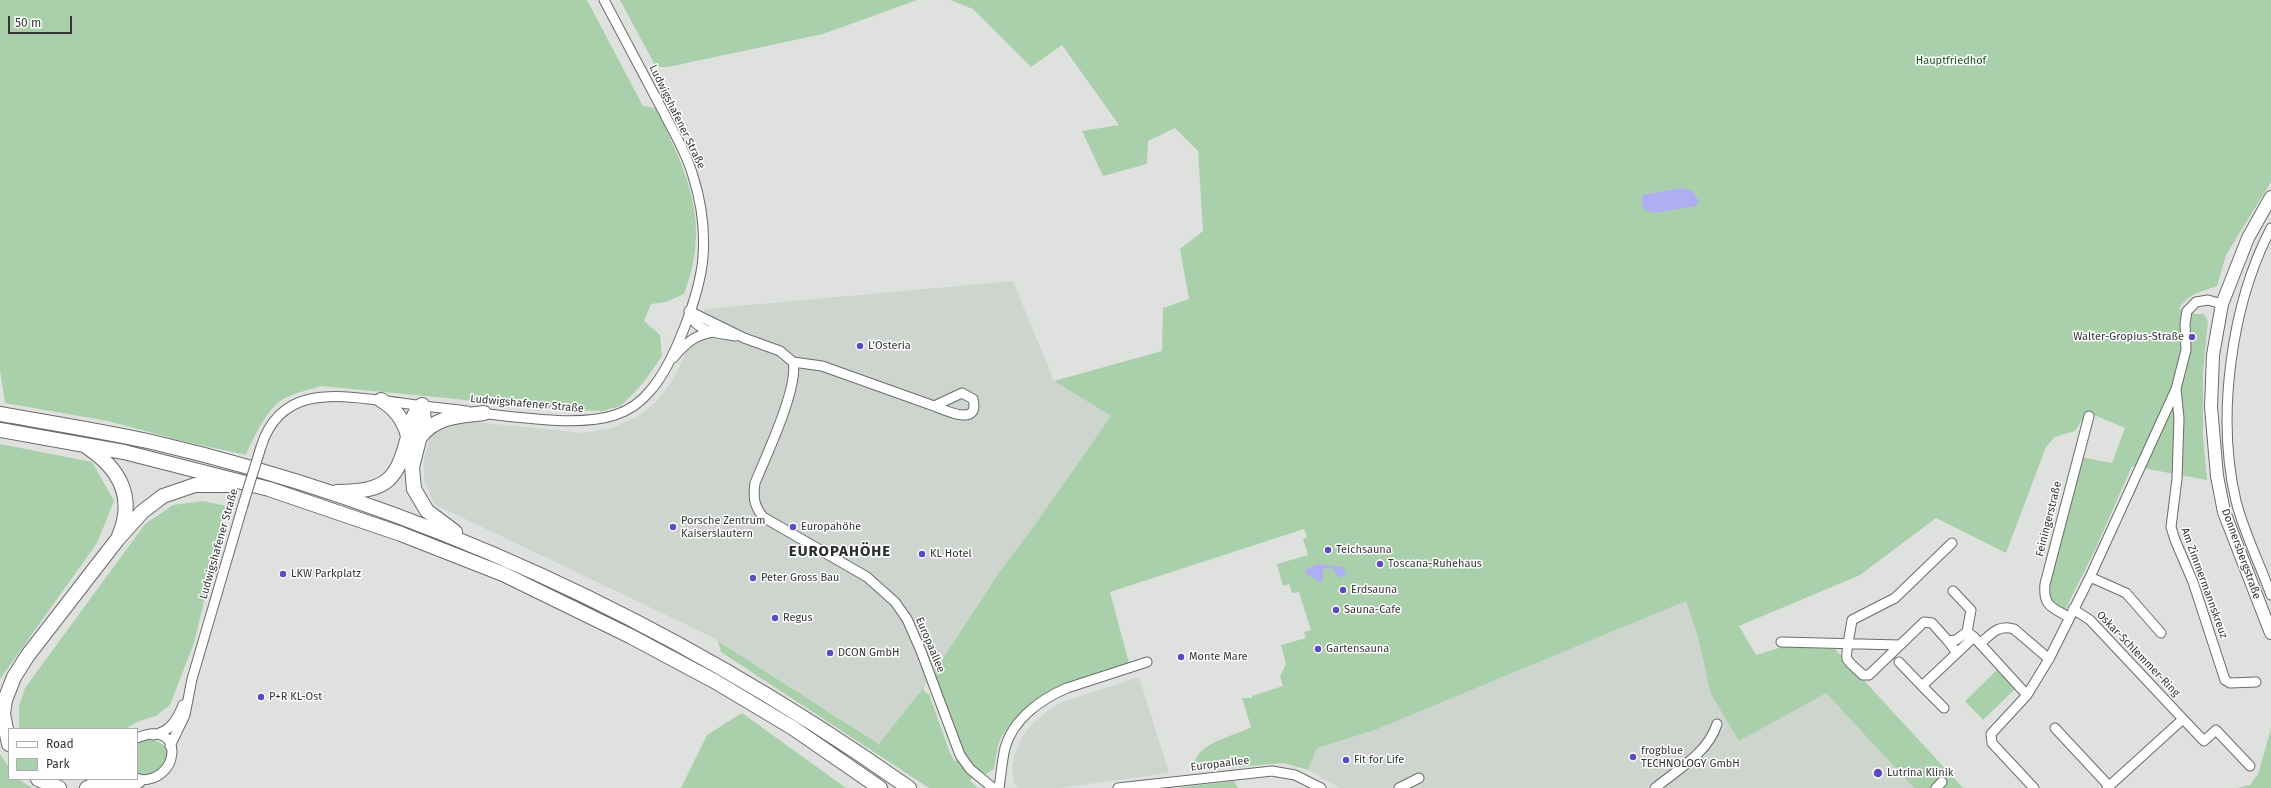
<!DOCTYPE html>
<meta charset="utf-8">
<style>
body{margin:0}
#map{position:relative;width:2271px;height:788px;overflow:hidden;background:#dee1de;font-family:"Fira Sans",sans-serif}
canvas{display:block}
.legend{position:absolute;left:8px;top:728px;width:130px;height:52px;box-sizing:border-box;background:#fff;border:1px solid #aeaeae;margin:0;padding:5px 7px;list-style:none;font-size:12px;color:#343534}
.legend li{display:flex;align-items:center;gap:8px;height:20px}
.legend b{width:20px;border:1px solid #aeaeae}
.scale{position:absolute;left:8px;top:16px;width:64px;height:18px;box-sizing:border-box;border:2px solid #343534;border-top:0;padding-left:5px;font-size:12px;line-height:14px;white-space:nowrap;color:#343534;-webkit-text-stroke:3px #fff;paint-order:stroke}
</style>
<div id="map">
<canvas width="2271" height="788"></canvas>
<ul class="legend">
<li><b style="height:5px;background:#fff"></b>Road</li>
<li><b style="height:11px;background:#aad0ab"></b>Park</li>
</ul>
<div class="scale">50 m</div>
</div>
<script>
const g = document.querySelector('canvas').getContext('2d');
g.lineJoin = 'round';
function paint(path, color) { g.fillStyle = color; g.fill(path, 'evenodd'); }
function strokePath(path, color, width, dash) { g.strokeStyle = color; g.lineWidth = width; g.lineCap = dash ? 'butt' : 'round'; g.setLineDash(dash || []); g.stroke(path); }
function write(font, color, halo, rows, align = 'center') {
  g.font = font + ' "Fira Sans",sans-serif'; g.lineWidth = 3; g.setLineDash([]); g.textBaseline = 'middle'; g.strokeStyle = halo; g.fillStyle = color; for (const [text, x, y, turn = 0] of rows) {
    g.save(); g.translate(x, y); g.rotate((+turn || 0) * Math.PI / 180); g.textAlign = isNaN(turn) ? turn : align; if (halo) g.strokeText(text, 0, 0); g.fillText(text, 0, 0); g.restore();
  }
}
const built = new Path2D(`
 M1013,281l41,100 57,35 -77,110 -36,48 -75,114 -43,56 -168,-107 -278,-133 -10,-23v-23l7,-22 12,-9 19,-5h13l109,11 28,-5 25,-11 18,-14 12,-15 11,-18 27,-61z
 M1686,601l12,36 128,56 88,95h-574l-32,-18 9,-22 58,-18z
 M1139,677l30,96 -110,15h-40l-4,-3 -3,-14 2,-15 7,-17 9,-13 16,-14 14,-9z`);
const green = new Path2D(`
 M0,0h587l56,106 13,2c31,65 56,114 28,186l-18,8 -15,2 -7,17 16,14 2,21 -18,26 -23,24 -19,5 -33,-1 -248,-24c-13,4 -26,7 -38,13 -16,10 -30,39 -37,56l-63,-14 -75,-20 -103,-18 -5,-33z
 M620,0h297l-94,34 -155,33h-12z
 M950,0h1321v182l-45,73 -9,31c-15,6 -29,7 -38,23l17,5h8l4,7 -5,51v65l4,43 -75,-14 -38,86 -29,58 -14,-7 -3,-16 33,-130 31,6 13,-35 -38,-16 -12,19 -20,6 -9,10 -40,106 -70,-35 -76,57 -121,51 17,29 26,-8 53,2 128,139h-49l-88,-95 -87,48 -28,-47 -13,-57 -12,-36 -311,129 -58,18 -9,22 -24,-7 -85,7 -4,-6c1,-21 40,-28 56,-37l-9,-29h10v-2l31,-10 -3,-10 6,-12 -5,-19 25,-7 -2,-6 7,-2 -12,-38 -7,1 -3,-9 -6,2 -6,-22 31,-9 -5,-16 4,-2 -3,-8 -194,63 19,71c-49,15 -98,26 -127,73 -5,8 -6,23 -8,33l-8,5 -9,-3 -7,10 8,7h-49l-208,-136 -3,-11 161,103 44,-56 2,4 4,2 21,59 5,9 8,-12 -29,-78 64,-98 36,-48 77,-110 -57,-35 108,-30 1,-43 26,-9 -9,-50 23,-18 -5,-80 -23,-23 -27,13 -1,23 -44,12 -21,-45 37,-6 -57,-80 -31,22 -58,-58z
 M0,444l92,18 22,39 -17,42 -97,136z
 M203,501l24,5 -33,137 -24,62 -14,11 -17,5 -14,8h-106v-23l6,-18 120,-164 28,-19z
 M1998,669l3,3 -1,3 5,2 11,11 -33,32 -18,-19z
 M742,713l104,75h-165l26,-53z
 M2271,729v59h-34l13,-3 8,-11z
 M146,739c9,0 24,6 22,18 0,6 -5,12 -7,18h-24v-32z
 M0,754l9,13v12h9l14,9h-32z
 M1234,781l4,7h-63z`);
const water = new Path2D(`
 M1681,188l11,3 7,10 -3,5 -42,7 -9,-3 -4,-7 2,-8z
 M1318,564l24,3 5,7 -8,4 -6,-9 -8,-1 -2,3v9l-3,2 -15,-9 1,-4z`);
const minor = new Path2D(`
 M2271,228c-40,77 -55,189 -35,273 8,32 24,63 35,94
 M689,311l55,27 36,13 13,11c6,25 -27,94 -38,121 -2,14 -1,23 8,34l104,60 28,25 12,17 14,32 39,104 10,14 23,19
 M689,311c5,21 28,22 46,25
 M673,358c12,-14 21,-23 40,-26
 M793,362l29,4 112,40 28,-13 11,6c7,28 -27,12 -39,7
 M2176,389l3,29 -2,61 -6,48 4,13 18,42 32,98 5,3 26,-1
 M479,413c37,4 101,14 136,2 13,-4 26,-13 35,-24 24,-27 50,-97 53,-134 2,-26 -2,-56 -10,-81 -6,-22 -19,-43 -29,-63 -20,-38 -40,-75 -60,-113
 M261,447c19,-62 76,-52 126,-46 27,4 53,7 80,10
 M2090,577l36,16 35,40
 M1953,591l18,19 -4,22
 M2073,609l17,11 93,99 -76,69
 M2069,617c-18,-10 -26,-11 -24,-33l44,-168
 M1974,637l-17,16 -9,-12 8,-1 11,-8 7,5 53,58
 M1948,641l-16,-18 -8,-1 -55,53h-6c-5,-5 -12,-10 -16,-16 -2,-5 4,-30 5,-39l43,-22 57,-55
 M1781,642l119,3
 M1980,644c11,-10 18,-20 34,-15l35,30
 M1899,662l23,24 35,-33
 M1922,686l22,22
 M2183,719l21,22 12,-11 34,36
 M2055,728l54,58
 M153,735c17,-3 24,-15 30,-30
 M170,746l15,-31 7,-36 51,-174
 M134,779c47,9 53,-63 3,-41
 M999,788c2,-13 3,-27 6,-40 8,-29 36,-49 62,-60l80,-26
 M1118,788l154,-17 23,4 26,13
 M1399,788l20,-10
 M1655,788c22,-18 53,-35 62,-64
 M1936,788l6,-6
 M2034,788l-42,-45 -1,-9 36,-39 22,-36 41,-82 86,-188 10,-39 -1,-26 2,-13 9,-9 12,-2 14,4`);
const major = new Path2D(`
 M2271,197l-23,41 -26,66 -9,51 -2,52 6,69 7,36 47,121`);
const highway = new Path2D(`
 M381,400c15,9 23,20 27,36
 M0,414c51,9 102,17 152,28 274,64 527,184 757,346
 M0,430l124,22 145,37 132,45 102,40 127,62 86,46 77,46 87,60
 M421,436c16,-20 38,-20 63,-23
 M87,447c32,21 49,50 32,89
 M337,492c50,-1 60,-10 72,-59 2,-10 4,-20 13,-28l2,15 -12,47 2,22 13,22 28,21
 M9,744l-6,-30 2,-14 9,-23 14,-22 89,-115 25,-28 21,-16 32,-11h36
 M38,779l21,9
 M87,788l26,-9
 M114,788l24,-7`);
const minorBridge = new Path2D(`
 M243,505l18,-58`);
const markers = [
 [2192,337,4,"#5d49c1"],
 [860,346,4,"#5d49c1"],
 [673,527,4,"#5d49c1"],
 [793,527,4,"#5d49c1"],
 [1328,550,4,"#5d49c1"],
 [922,554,4,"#5d49c1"],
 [1380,564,4,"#5d49c1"],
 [283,574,4,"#5d49c1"],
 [753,578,4,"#5d49c1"],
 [1343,590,4,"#5d49c1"],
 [1336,610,4,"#5d49c1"],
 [775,618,4,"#5d49c1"],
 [1318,649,4,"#5d49c1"],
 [830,653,4,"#5d49c1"],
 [1181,657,4,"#5d49c1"],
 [261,697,4,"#5d49c1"],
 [1633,757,4,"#5d49c1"],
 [1346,760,4,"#5d49c1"],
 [1878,773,5,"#5d49c1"]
];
const parkNames = [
 ["Hauptfriedhof",1951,61]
];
const streetNames = [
 ["Ludwigshafener Straße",677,117,64],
 ["Ludwigshafener Straße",527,404,5],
 ["Feiningerstraße",2049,519,-76],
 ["Ludwigshafener Straße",219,544,-74],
 ["Donnersbergstraße",2241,554,70],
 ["Am Zimmermannskreuz",2204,583,70],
 ["Europaallee",930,645,67],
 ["Oskar-Schlemmer-Ring",2138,654,46],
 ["Europaallee",1220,764,-7]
];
const poiNames = [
 ["Walter-Gropius-Straße",2184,337,"right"],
 ["L’Osteria",868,346],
 ["Porsche Zentrum",681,521],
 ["Kaiserslautern",681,534],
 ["Europahöhe",801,527],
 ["Teichsauna",1336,550],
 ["KL Hotel",930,554],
 ["Toscana-Ruhehaus",1388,564],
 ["LKW Parkplatz",291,574],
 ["Peter Gross Bau",761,578],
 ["Erdsauna",1351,590],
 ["Sauna-Cafe",1344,610],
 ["Regus",783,618],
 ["Gartensauna",1326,649],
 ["DCON GmbH",838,653],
 ["Monte Mare",1189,657],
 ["P+R KL-Ost",269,697],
 ["frogblue",1641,751],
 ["TECHNOLOGY GmbH",1641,764],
 ["Fit for Life",1354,760],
 ["Lutrina Klinik",1887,773]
];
const districtNames = [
 ["EUROPAHÖHE",840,552]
];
paint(built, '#cdd5ce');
paint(green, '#aad0ab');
paint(water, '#b0aef2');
strokePath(minor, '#6a6c6a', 11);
strokePath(major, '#6a6c6a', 14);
strokePath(highway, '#6a6c6a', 16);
strokePath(minor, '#fff', 9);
strokePath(major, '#fff', 12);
strokePath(highway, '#fff', 14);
strokePath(minorBridge, '#6a6c6a', 11, []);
strokePath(minorBridge, '#fff', 9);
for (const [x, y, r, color] of markers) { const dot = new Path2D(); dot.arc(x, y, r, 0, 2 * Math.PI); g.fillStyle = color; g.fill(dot); strokePath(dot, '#fff', 1.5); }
write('11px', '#175220', '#fff', parkNames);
write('11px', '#343534', '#fff', streetNames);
write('11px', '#343534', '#fff', poiNames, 'left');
g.letterSpacing = '1px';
write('bold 15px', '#2b2d2c', '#fff', districtNames);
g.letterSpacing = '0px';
</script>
